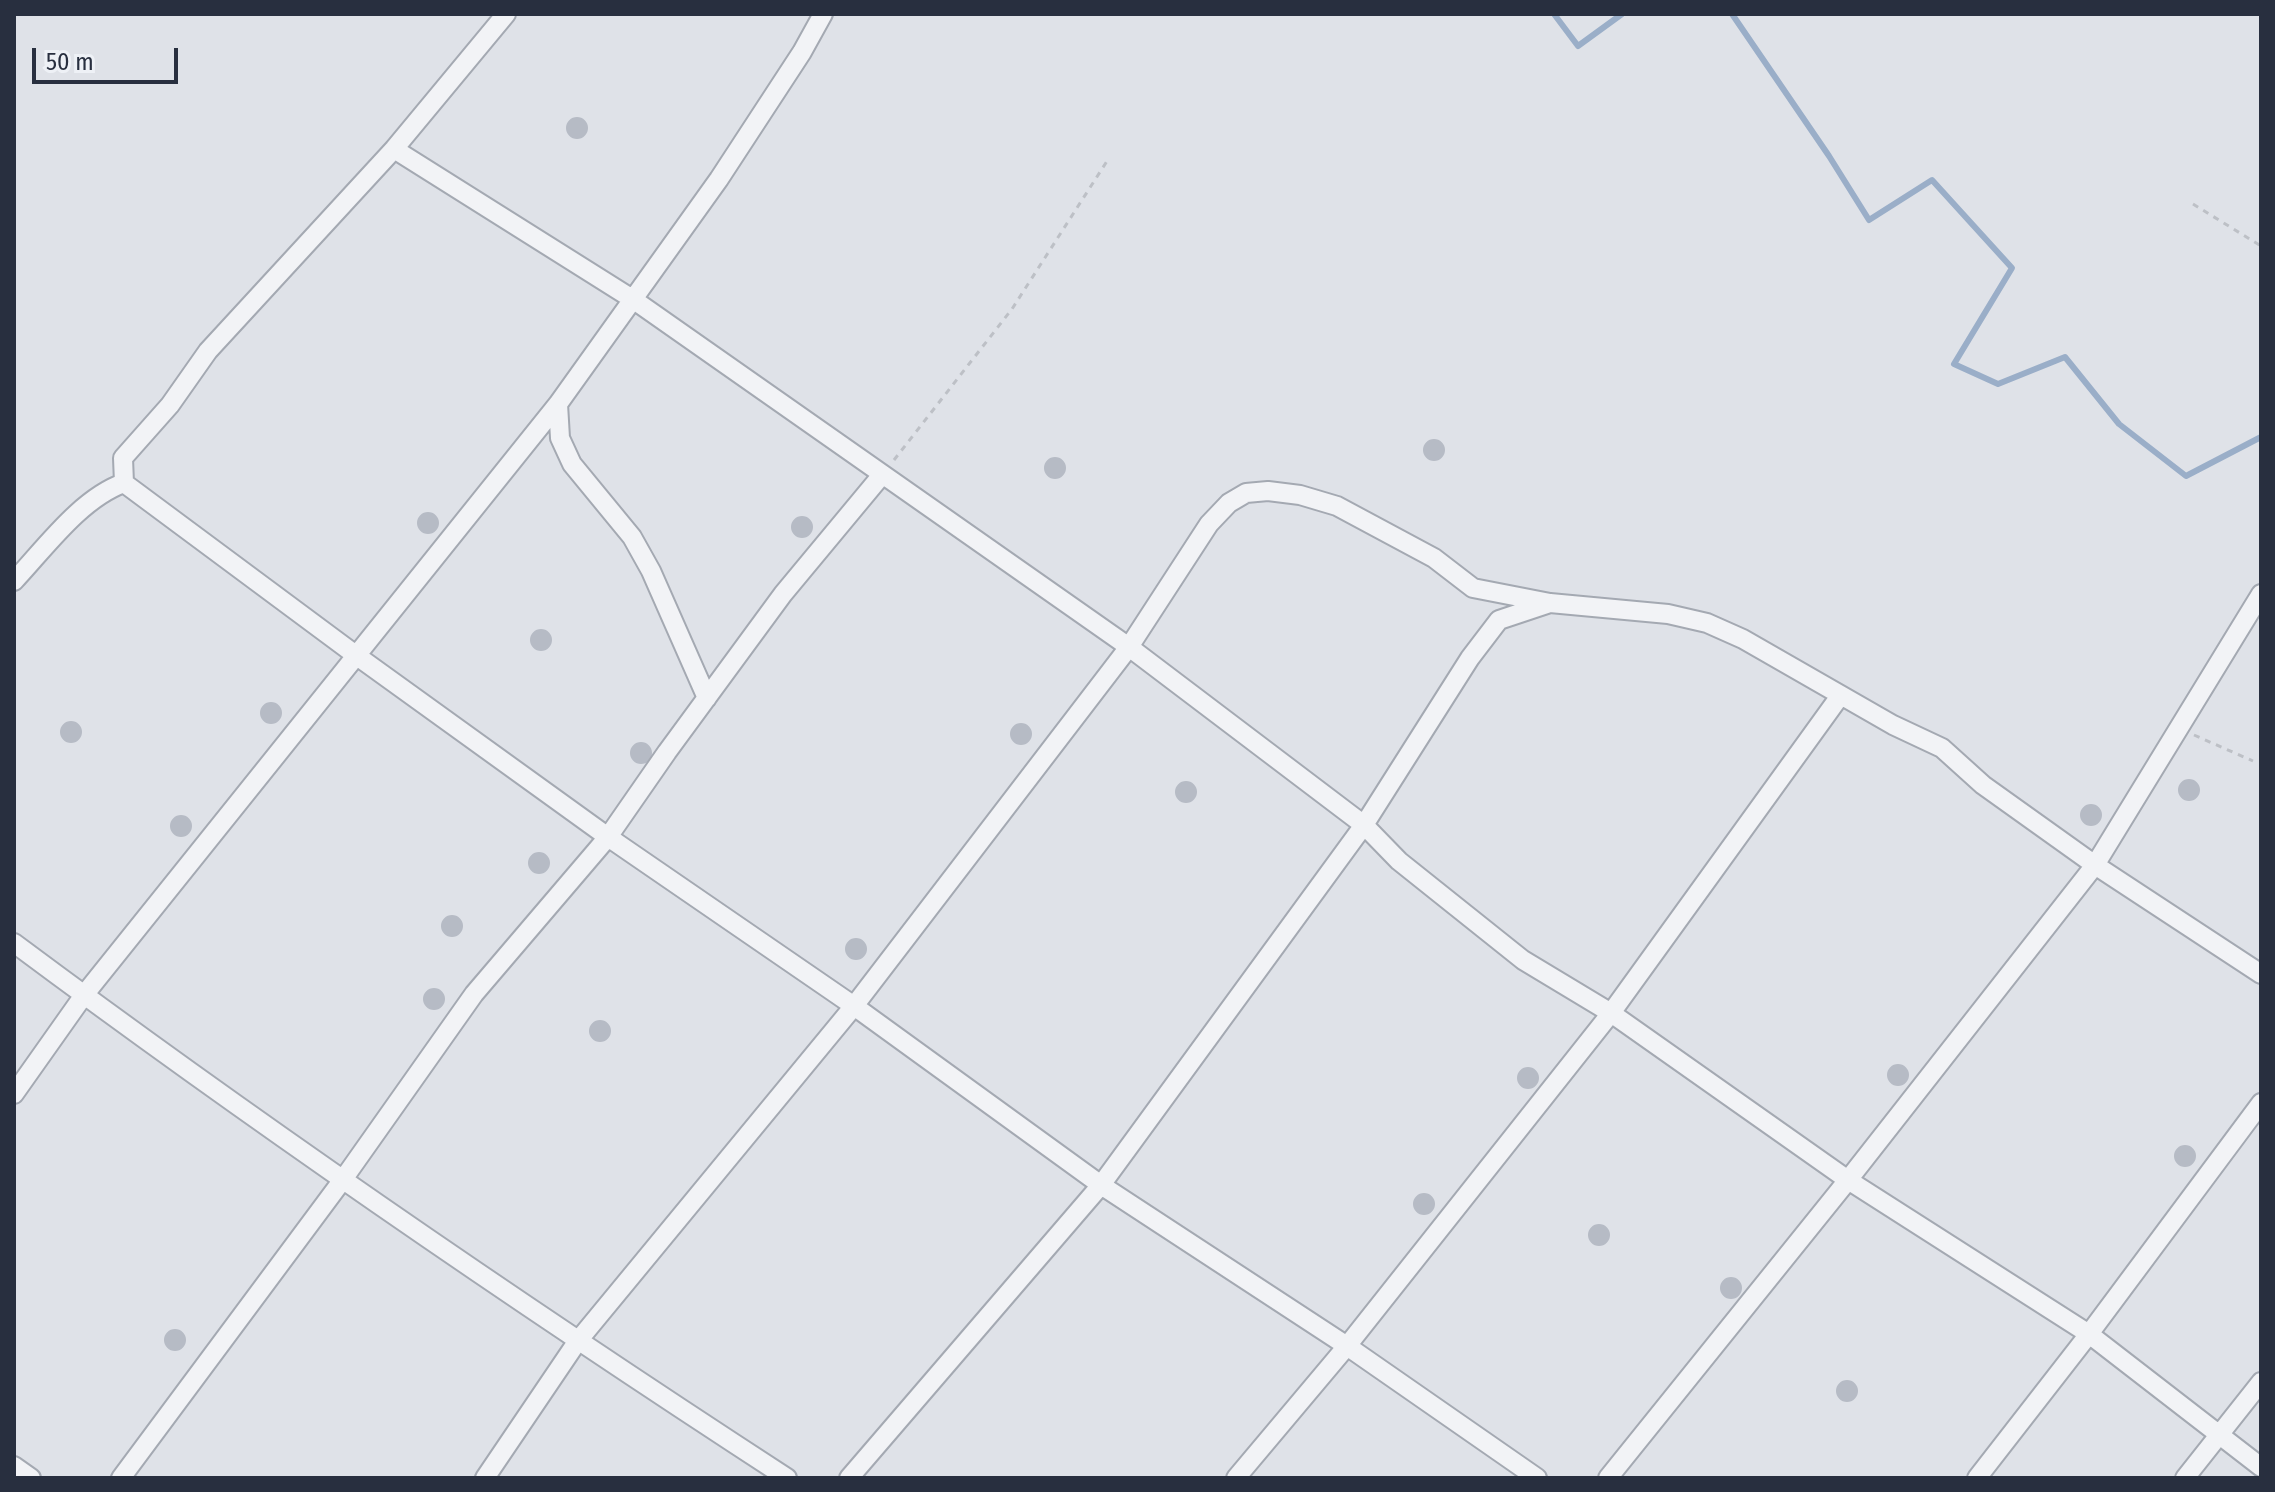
<!DOCTYPE html>
<style>
body{margin:0}
#map{position:relative;width:2275px;height:1492px;overflow:hidden;background:#dfe2e8;font-family:"Fira Sans Condensed",sans-serif}
canvas{display:block}
.frame{position:absolute;inset:0;border:16px solid #282f3f;pointer-events:none}
.scale{position:absolute;left:32px;top:48px;width:146px;height:36px;box-sizing:border-box;border:4px solid #282f3f;border-top:0;padding-left:10px;font-size:24px;line-height:28px;white-space:nowrap;color:#282f3f;-webkit-text-stroke:6px #eef1f6;paint-order:stroke}
</style>
<div id="map">
<canvas width="2275" height="1492"></canvas>
<div class="frame"></div>
<div class="scale">50 m</div>
</div>
<script>
const g = document.querySelector('canvas').getContext('2d');
g.lineJoin = 'round';
function strokePath(path, color, width, dash) { g.strokeStyle = color; g.lineWidth = width; g.lineCap = dash ? 'butt' : 'round'; g.setLineDash(dash || []); g.stroke(path); }
function paint(path, color) { g.fillStyle = color; g.fill(path, 'evenodd'); }
const stream = new Path2D(`
 M1554,14l24,32 44,-32
 M1732,14l97,142 40,64 63,-40 80,88 -58,96 44,20 67,-27 54,67 67,52 75,-39`);
const building = new Path2D(`
 M566 128a11 11 0 1 1 22 0a11 11 0 1 1-22 0Z
 M1423 450a11 11 0 1 1 22 0a11 11 0 1 1-22 0Z
 M1044 468a11 11 0 1 1 22 0a11 11 0 1 1-22 0Z
 M417 523a11 11 0 1 1 22 0a11 11 0 1 1-22 0Z
 M791 527a11 11 0 1 1 22 0a11 11 0 1 1-22 0Z
 M530 640a11 11 0 1 1 22 0a11 11 0 1 1-22 0Z
 M260 713a11 11 0 1 1 22 0a11 11 0 1 1-22 0Z
 M60 732a11 11 0 1 1 22 0a11 11 0 1 1-22 0Z
 M1010 734a11 11 0 1 1 22 0a11 11 0 1 1-22 0Z
 M630 753a11 11 0 1 1 22 0a11 11 0 1 1-22 0Z
 M2178 790a11 11 0 1 1 22 0a11 11 0 1 1-22 0Z
 M1175 792a11 11 0 1 1 22 0a11 11 0 1 1-22 0Z
 M2080 815a11 11 0 1 1 22 0a11 11 0 1 1-22 0Z
 M170 826a11 11 0 1 1 22 0a11 11 0 1 1-22 0Z
 M528 863a11 11 0 1 1 22 0a11 11 0 1 1-22 0Z
 M441 926a11 11 0 1 1 22 0a11 11 0 1 1-22 0Z
 M845 949a11 11 0 1 1 22 0a11 11 0 1 1-22 0Z
 M423 999a11 11 0 1 1 22 0a11 11 0 1 1-22 0Z
 M589 1031a11 11 0 1 1 22 0a11 11 0 1 1-22 0Z
 M1887 1075a11 11 0 1 1 22 0a11 11 0 1 1-22 0Z
 M1517 1078a11 11 0 1 1 22 0a11 11 0 1 1-22 0Z
 M2174 1156a11 11 0 1 1 22 0a11 11 0 1 1-22 0Z
 M1413 1204a11 11 0 1 1 22 0a11 11 0 1 1-22 0Z
 M1588 1235a11 11 0 1 1 22 0a11 11 0 1 1-22 0Z
 M1720 1288a11 11 0 1 1 22 0a11 11 0 1 1-22 0Z
 M164 1340a11 11 0 1 1 22 0a11 11 0 1 1-22 0Z
 M1836 1391a11 11 0 1 1 22 0a11 11 0 1 1-22 0Z`);
const path = new Path2D(`
 M2193,204l68,42
 M894,460l118,-151 97,-151
 M2194,735l59,26`);
const minor = new Path2D(`
 M394,149l240,151 495,347 235,178 35,36 124,99 88,53 237,167 241,154 172,133
 M558,404l2,34 12,26 60,73 19,34 56,127
 M124,483l233,173 251,181 246,169 247,179 246,161 190,132
 M124,483l-1,-25 47,-53 38,-54 186,-202 112,-135
 M14,581c31,-33 67,-83 110,-98
 M14,943c251,187 510,364 773,535
 M14,1094l70,-99 474,-591 161,-225 83,-127 21,-38
 M14,1466l17,12
 M121,1478l223,-300 130,-184 134,-157 59,-85 116,-158 98,-118
 M485,1478l92,-136 277,-336 275,-359 80,-123 20,-21 17,-10 22,-2 32,4 37,11 97,52 39,30 77,15 118,11 39,9 36,16 150,86 49,23 41,37 112,80 166,109
 M849,1478l252,-293 263,-360 106,-167 29,-38 48,-16
 M1236,1478l111,-132 264,-333 229,-317
 M1608,1478l240,-298 247,-315 166,-271
 M1977,1478l112,-144 172,-231
 M2185,1478l76,-96`);
strokePath(stream, '#9aaec8', 6);
paint(building, '#b6bbc5');
strokePath(minor, '#a4a9b2', 22);
strokePath(path, '#bdc0c6', 3, [6, 6]);
strokePath(minor, '#f2f3f6', 18);
</script>
